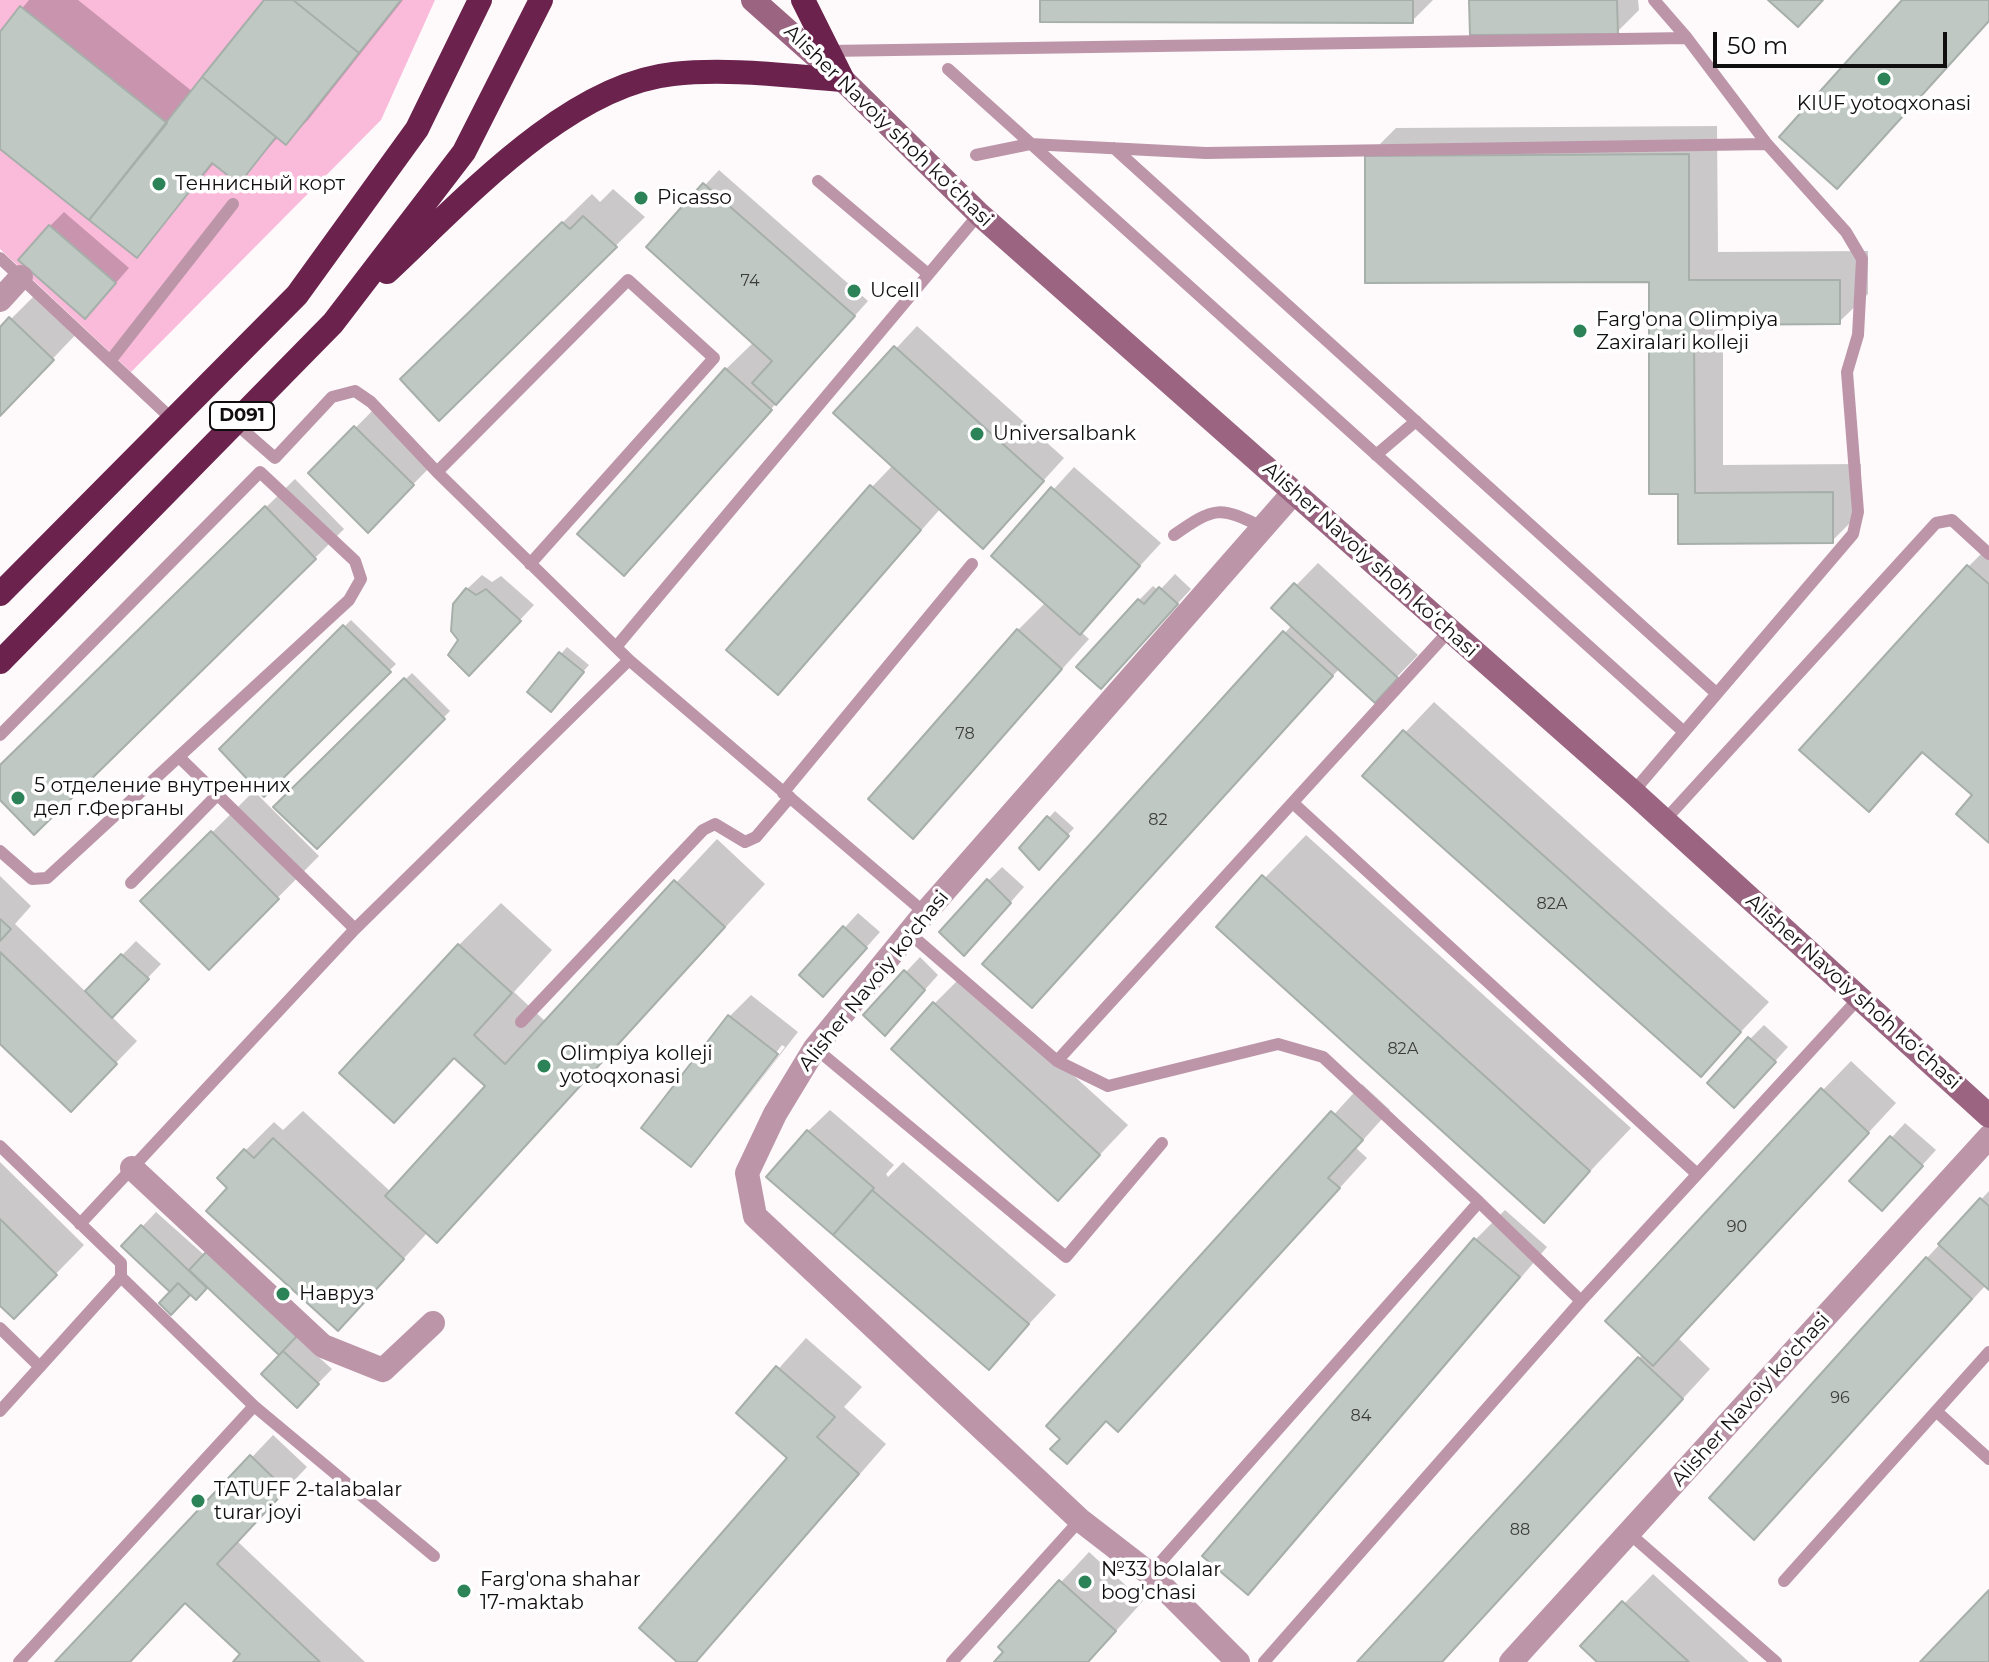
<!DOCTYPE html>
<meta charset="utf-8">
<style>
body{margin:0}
#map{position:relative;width:1989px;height:1662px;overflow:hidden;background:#fefafc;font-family:Montserrat,sans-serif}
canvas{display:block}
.scale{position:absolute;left:1713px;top:32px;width:234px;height:36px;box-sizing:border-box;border:4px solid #110e0f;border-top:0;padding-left:10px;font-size:24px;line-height:28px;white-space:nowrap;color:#110e0f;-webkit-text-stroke:6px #fff;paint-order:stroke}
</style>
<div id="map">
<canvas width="1989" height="1662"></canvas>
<div class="scale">50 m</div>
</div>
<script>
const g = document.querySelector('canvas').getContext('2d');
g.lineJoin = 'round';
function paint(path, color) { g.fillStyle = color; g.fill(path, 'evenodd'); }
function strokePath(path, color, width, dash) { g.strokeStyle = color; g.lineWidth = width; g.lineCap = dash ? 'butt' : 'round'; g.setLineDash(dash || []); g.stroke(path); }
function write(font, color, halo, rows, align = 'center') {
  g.font = font + ' Montserrat,sans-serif'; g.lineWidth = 7; g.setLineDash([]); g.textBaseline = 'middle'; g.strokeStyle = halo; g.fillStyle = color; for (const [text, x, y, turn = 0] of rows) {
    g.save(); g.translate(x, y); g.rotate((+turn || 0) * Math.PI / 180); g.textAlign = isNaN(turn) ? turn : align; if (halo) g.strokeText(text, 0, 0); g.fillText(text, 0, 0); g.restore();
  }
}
const green = new Path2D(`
 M0,0h435l-54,120 -250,252 -131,-123z`);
const shadow = new Path2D(`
 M29,0h49l115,92 73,-92h137l-95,120 -22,22 -7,-6 -40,45 -24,-19 -78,93 -137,-109v-111z
 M1042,0h391l-21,21z
 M1471,0h167l1,10 -22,22z
 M1905,0h84v22l-152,165z
 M1717,126l1,126 150,-1v43l-29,28 -116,1v142l138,-1v48l-29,29 -152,-49 -29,-212 -284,-123 29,-29z
 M719,170l149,131 -244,272 102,-204 28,-27 -105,-96z
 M613,189l32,28 -205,201 -9,-68 161,-156 8,8z
 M64,212l65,56 -30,34 -49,-76z
 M40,290l41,39 -81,85v-84z
 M917,326l147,132 -60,66 -63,-16 -163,184 94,-205 21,-22 -57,-52z
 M377,406l58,56 -67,68 -57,-57z
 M1074,467l87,76 -81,88 9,8 -176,197 105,-206 28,-28 -52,-47z
 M295,479l49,50 -29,29 -315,239v-30z
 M1989,546v294l-15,-45 -49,-44 -56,58 99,-242z
 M1318,563l100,92 -22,23 -56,-10 -308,338 -47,-43 307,-338 -18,-17z
 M1175,574l16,15 -76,83 24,-72 14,-14 6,5z
 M482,575l10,7 9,-6 33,29 -51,54 -23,-19 7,-51z
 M351,620l45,44 -132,130 -42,-45z
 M567,647l22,18 -32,37 4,-48z
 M412,673l38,38 -134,136 -40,-40z
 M1434,702l335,300 -68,72 -336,-299z
 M254,791l65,65 -110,111 -66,-66z
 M1055,811l19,17 -29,33 -24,-13z
 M1306,835l325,293 -88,93 -325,-294z
 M717,839l48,45 -287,314 -42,42 -8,-8 -62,68 -136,-113 15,-36 29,-29 9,8 20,-19 88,81 97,-106 -33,-29 -61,63 -52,-48 117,-127 42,-42 51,47 -38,42 32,30z
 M1002,867l22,20 -46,52 10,-58z
 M0,876l31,30 -16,18 71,68 50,-51 25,23 -50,52 26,25 -45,47 -92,-46z
 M858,913l22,19 -43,48 -35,-5z
 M920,957l18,18 -39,44 -33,-4z
 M963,975l165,150 -70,74 -124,-195z
 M751,995l47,37 -87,111 74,-96 -3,-2 -76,98h5l-21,21 39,-147z
 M1764,1025l24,22 -40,44 2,-52z
 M1851,1061l45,42 -218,235 32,31 -268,293h-82l283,-308 180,-264z
 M1362,1084l28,26 -34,38 11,10 -221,242 -39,20 -12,13 -33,6 -14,-13z
 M830,1110l64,55 -8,9 2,3 15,-15 153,133 -67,72 -181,-236z
 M1905,1123l31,27 -40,44 -44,-13z
 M0,1162l84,83 -70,72 -14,-14z
 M1989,1191v97l-3,-3 -232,252 173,-279z
 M1505,1210l42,37 -271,317 -29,28 -43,-37 272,-316z
 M156,1212l176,157 -35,36 -15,-50 -74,-70 -12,12 -6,-5 -19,20 1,-20 -48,-46z
 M806,1338l56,49 -18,20 42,37 -170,196 -22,22h-14l110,-205 -51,-44z
 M273,1435l34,32 -70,74 128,121h-130l8,-8 -57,-53 -58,61h-70z
 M1089,1552l54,49 -55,61h-91l9,-10 -5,-5z
 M1653,1574l96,88h-149l-17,-16z`);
const building = new Path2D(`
 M264,0h29l66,53 -73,92 -84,-68z
 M293,0h108l-42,53z
 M1040,0h373v23l-373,-1z
 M1469,0h148l1,34 -148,1z
 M1768,0h55l-25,27z
 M1902,0h87v21l-152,168 -58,-52z
 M20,6l147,117 -78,97 -89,-71v-117z
 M202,77l74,60 -37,47 -27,-21 -75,95 -48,-38z
 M1689,154v126h151v44l-146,1 1,168 138,-1v51l-155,1v-50h-29v-212l-284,1v-127z
 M703,183l152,133 -79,89 -24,-22 20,-22 -126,-114z
 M583,216l34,31 -178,174 -39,-42 162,-157 8,7z
 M49,225l67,58 -31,36 -67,-59z
 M9,317l45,43 -54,56v-89z
 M894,346l150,135 -61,68 -150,-136z
 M725,368l47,42 -148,166 -47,-42z
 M354,426l60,59 -46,48 -60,-60z
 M870,485l51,45 -143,165 -52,-45z
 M1051,487l89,79 -60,69 -89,-79z
 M265,506l51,53 -282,276 -34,-35v-35z
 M1967,565l22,19v259l-33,-29 16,-19 -50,-43 -53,60 -70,-62z
 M1294,583l104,95 -23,25 -104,-95z
 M1159,587l19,17 -77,85 -25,-22 62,-68 6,5z
 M466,588l10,7 10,-6 35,32 -52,55 -21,-21 10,-15 -7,-9 2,-27z
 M343,625l48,47 -127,125 -45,-48z
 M1017,629l45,40 -149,170 -45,-40z
 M1283,631l50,45 -301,332 -50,-44z
 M559,652l25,20 -33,40 -24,-20z
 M404,678l41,41 -128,130 -44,-42z
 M1403,730l338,302 -40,45 -339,-301z
 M1047,816l22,20 -30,34 -20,-22z
 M211,831l68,68 -70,71 -69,-69z
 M1262,875l328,296 -46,52 -328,-296z
 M987,879l24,24 -47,53 -25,-24z
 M674,880l51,47 -288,316 -52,-47 100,-110 -31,-28 -60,65 -55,-50 119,-129 54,49 -38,42 31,29z
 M0,919l11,10 -11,12z
 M843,926l24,22 -44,49 -24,-22z
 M0,952l117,112 -46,48 -71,-68z
 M121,954l28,25 -37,39 -27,-27z
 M904,970l21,20 -40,46 -22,-21z
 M933,1002l167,153 -42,46 -167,-152z
 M728,1015l50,39 -87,113 -50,-39z
 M1748,1037l28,25 -42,46 -27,-25z
 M1821,1088l48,45 -216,233 -48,-45z
 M1331,1111l32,29 -35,38 12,10 -222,244 -12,-11 -39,43 -17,-15 10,-10 -14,-13z
 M807,1130l67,58 -41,47 -67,-58z
 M1890,1136l33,30 -41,45 -33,-30z
 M273,1138l131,121 -66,72 -132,-120 21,-23 -10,-10 27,-29 10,9z
 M872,1190l157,134 -40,46 -156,-135z
 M1980,1198l9,8v84l-51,-46z
 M0,1219l57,56 -43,44 -14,-13z
 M141,1225l66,63 -11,12 -18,-17 -8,9 -49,-46z
 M1474,1238l46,39 -272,318 -46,-39z
 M207,1251l91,84 -19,20 -90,-85z
 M1926,1257l46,42 -218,241 -45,-42z
 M178,1283l12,12 -19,20 -12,-12z
 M283,1351l36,33 -22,24 -36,-34z
 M1638,1357l45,42 -241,263h-85z
 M776,1366l59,51 -18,20 42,37 -163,188h-19l-38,-34 148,-170 -51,-45z
 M250,1455l36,35 -69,74 103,98h-87l7,-8 -55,-51 -55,59h-75z
 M1059,1580l57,51 -28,31h-94l9,-10 -5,-5z
 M1989,1590v72h-69z
 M1622,1601l67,61h-92l-17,-16z`);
const lane = new Path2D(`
 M828,51l859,-13
 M948,69l736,663
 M1114,148l602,545
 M976,155l54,-11 176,9 561,-9
 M818,181l110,93
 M0,258l173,162
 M110,361l123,-157
 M235,423l40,35 57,-61 23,-6 16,11 66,70 192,188 296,253
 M1376,455l40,-34
 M437,472l191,-192 86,78 -184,206
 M1174,535c42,-29 45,-29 90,-7
 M616,647l363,-433
 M0,735l260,-263 95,89 6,18 -12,21 -302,278 -15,1 -32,-28
 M179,757l176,172
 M1633,792l220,-258 5,-22 -11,-140 11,-37 4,-76 -16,-27 -79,-88 -80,-106 -33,-38
 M783,793l189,-229
 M1293,803l404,371
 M1665,820l271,-297 16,-3 37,34
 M131,883l87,-89
 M909,933l148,128 51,25 170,-42 45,13 156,145
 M521,1022l182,-192 12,-6 30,18 11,-5 34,-40
 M815,1048l251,209 96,-114
 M1057,1061l392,-430
 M0,1146l121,117v14l-121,134
 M80,1224l275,-295 274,-269
 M121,1277l133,129 180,150
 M1581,1301l278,-303
 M0,1328l40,39
 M1936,1411l53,48
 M1630,1534l146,128
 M1150,1574l329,-372 102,99 -317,361
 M1784,1581l205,-229
 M19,1662l235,-256
 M952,1662l128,-142`);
const street = new Path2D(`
 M0,300l21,-23
 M132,1168l191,178 60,24 50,-47
 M1238,1662l-88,-88 -70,-54 -325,-304 -8,-43 28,-59 40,-66 110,-135 369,-421
 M1511,1662l478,-525`);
const secondary = new Path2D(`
 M753,0l90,80 136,134 654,578 356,324`);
const highway = new Path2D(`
 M803,0l40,80
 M387,272c74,-69 180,-187 286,-198 56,-6 114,2 170,6
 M0,594l297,-299 120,-166 63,-129
 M0,662l333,-339 131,-171 77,-152`);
const markers = [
 [1884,79,8,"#2c8357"],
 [159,184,8,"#2c8357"],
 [641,198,8,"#2c8357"],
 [854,291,8,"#2c8357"],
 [1580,331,8,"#2c8357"],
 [977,434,8,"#2c8357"],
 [18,798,8,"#2c8357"],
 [544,1066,8,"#2c8357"],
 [283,1294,8,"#2c8357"],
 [198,1501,8,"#2c8357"],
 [1085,1582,8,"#2c8357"],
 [464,1591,8,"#2c8357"]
];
const numberNames = [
 ["74",750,281],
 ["78",965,734],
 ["82",1158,820],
 ["82A",1552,904],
 ["82А",1403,1049],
 ["90",1737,1227],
 ["96",1840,1398],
 ["84",1361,1416],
 ["88",1520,1530]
];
const shields = [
 [242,416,64]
];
const shieldNames = [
 ["D091",242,416]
];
const poiNames = [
 ["KIUF yotoqxonasi",1884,104,"center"],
 ["Теннисный корт",175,184],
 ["Picasso",657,198],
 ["Ucell",870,291],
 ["Farg'ona Olimpiya",1596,320],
 ["Zaxiralari kolleji",1596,343],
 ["Universalbank",993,434],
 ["5 отделение внутренних",34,786],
 ["дел г.Ферганы",34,809],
 ["Olimpiya kolleji",560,1054],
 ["yotoqxonasi",560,1077],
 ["Навруз",299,1294],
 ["TATUFF 2-talabalar",214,1490],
 ["turar joyi",214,1513],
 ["№33 bolalar",1101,1570],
 ["bog'chasi",1101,1593],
 ["Farg'ona shahar",480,1580],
 ["17-maktab",480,1603]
];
const streetNames = [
 ["Alisher Navoiy shoh koʻchasi",888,126,44],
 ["Alisher Navoiy shoh koʻchasi",1370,560,42],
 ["Alisher Navoiy ko'chasi",874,981,-51],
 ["Alisher Navoiy shoh koʻchasi",1853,992,42],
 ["Alisher Navoiy ko'chasi",1751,1400,-48]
];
paint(green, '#fabada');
paint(shadow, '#0003');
paint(building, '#bfc8c2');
strokePath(building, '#a7afaa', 2);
strokePath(lane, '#bc96a8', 12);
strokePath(street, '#bc96a8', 24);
strokePath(secondary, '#9b6581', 24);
strokePath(highway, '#6b224c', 24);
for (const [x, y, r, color] of markers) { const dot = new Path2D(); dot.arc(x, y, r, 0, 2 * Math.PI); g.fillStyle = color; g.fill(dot); strokePath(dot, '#fff', 3); }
write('16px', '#3c3c3c', null, numberNames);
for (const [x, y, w] of shields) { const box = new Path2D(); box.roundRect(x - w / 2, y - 14, w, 28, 6); g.fillStyle = '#fff'; g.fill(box); strokePath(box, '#110e0f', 2); }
write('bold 18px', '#110e0f', null, shieldNames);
write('20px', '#110e0f', '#fff', poiNames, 'left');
write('20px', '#110e0f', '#fff', streetNames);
</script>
